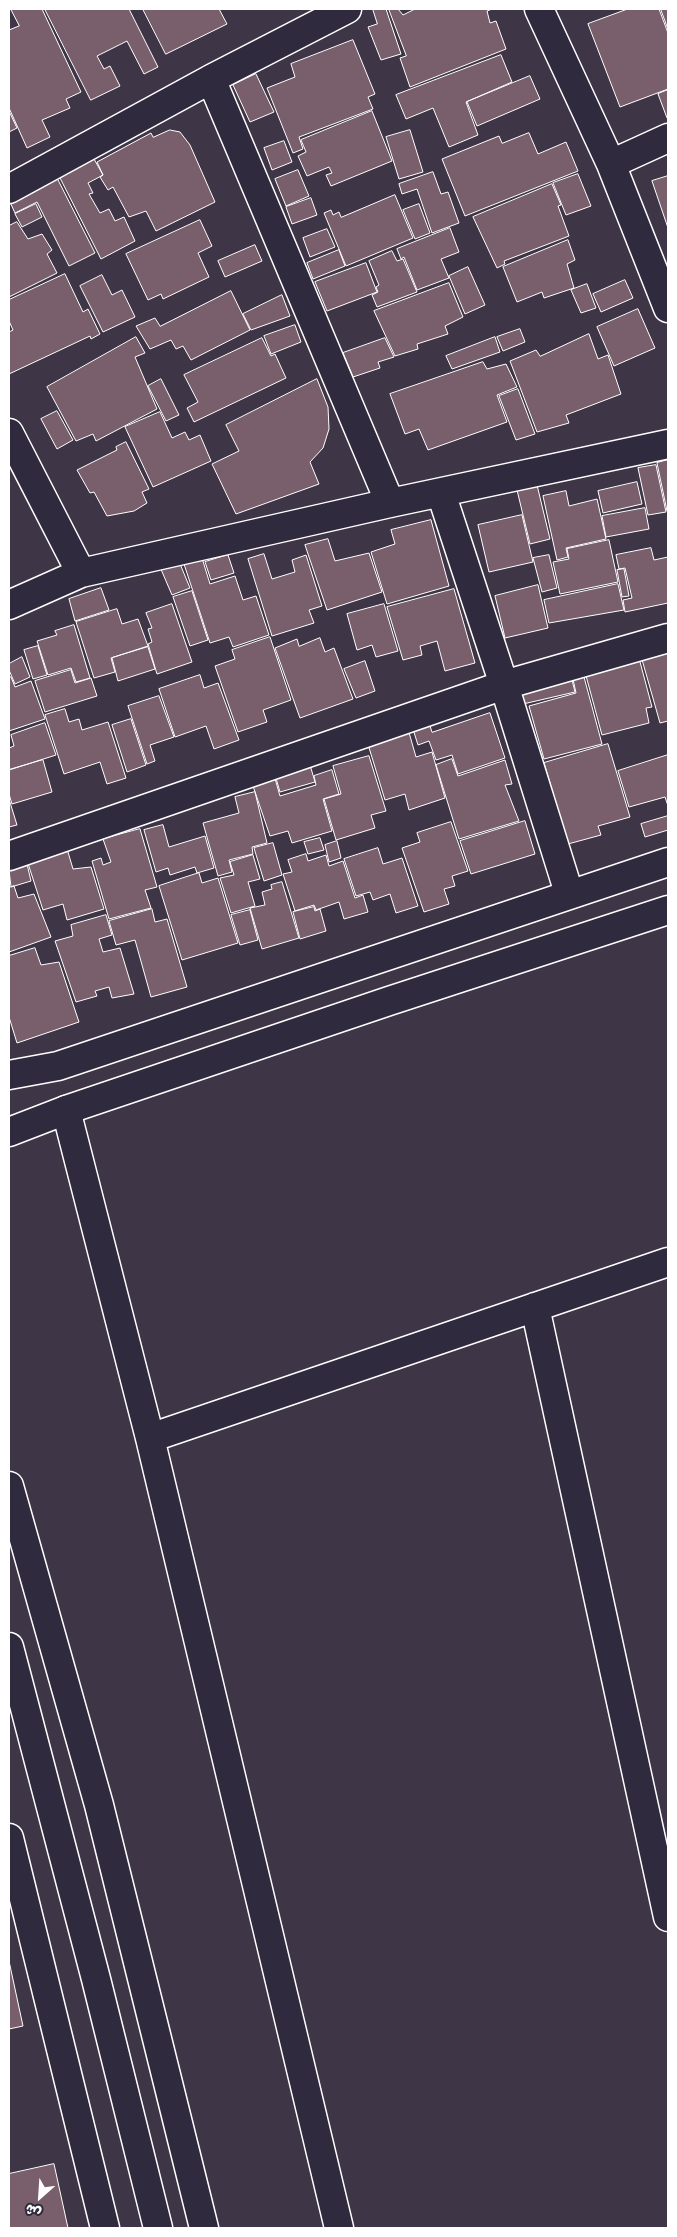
<!DOCTYPE html>
<meta charset="utf-8">
<style>
body{margin:0}
#map{position:relative;width:677px;height:2237px;overflow:hidden;background:#3e3546;font-family:"Comic Neue","Playpen Sans Arabic",sans-serif}
canvas{display:block}
.frame{position:absolute;inset:0;border:10px solid #fff;pointer-events:none}
.north{position:absolute;left:15px;top:2172px;width:50px;height:50px;-webkit-text-stroke:4px #2f2a3d;paint-order:stroke;rotate:206deg;font-size:14px;font-weight:700;line-height:20px;text-align:center;color:#fff}
.north::after{content:'';display:block;margin:auto;width:18px;height:22px;background:#fff;clip-path:polygon(50% 0,100% 100%,50% 72%,0 100%)}
</style>
<div id="map">
<canvas width="677" height="2237"></canvas>
<div class="frame"></div>
<div class="north">ش</div>
</div>
<script>
const g = document.querySelector('canvas').getContext('2d');
g.lineJoin = 'round';
function paint(path, color) { g.fillStyle = color; g.fill(path, 'evenodd'); }
function strokePath(path, color, width, dash) { g.strokeStyle = color; g.lineWidth = width; g.lineCap = dash ? 'butt' : 'round'; g.setLineDash(dash || []); g.stroke(path); }
const building = new Path2D(`
 M11,9h31l39,83 -15,7 4,9 -28,12 8,17 -23,11 -18,-40v-78l10,-4z
 M45,9h84l29,58 -14,7 -17,-33 -30,15 7,13 6,-3 10,20 -29,14z
 M143,9h76l8,15 -61,30z
 M373,9h13l15,45 -20,6 -13,-33 9,-3z
 M389,9h9l5,6 12,-6h77l-5,2 3,12 6,-2 10,28 -96,38 -10,-29 6,-2z
 M628,9h31l9,24v56l-48,18 -32,-83z
 M661,9h7v20z
 M353,40l22,54 -7,3 5,12 -74,28 4,12 -10,4 -26,-65 28,-11 -4,-13z
 M501,55l11,27 -46,20 12,33 -29,12 -16,-39 -27,11 -10,-24z
 M256,74l18,38 -24,10 -17,-37z
 M530,76l10,23 -63,27 -10,-24z
 M668,90v28h-1l-9,-24z
 M9,111l8,17 -8,4z
 M372,111l20,50 -61,25 -5,-11 6,-2 -3,-6 -22,9 -9,-20 8,-4 -5,-12z
 M170,130l10,2 10,13 25,57 -59,29 -10,-20 -17,6 -16,-30 -5,3 -8,-13 3,-2 -6,-13 54,-29 2,4z
 M410,130l13,42 -24,7 -13,-42z
 M529,133l9,21 28,-12 12,29 -113,45 -23,-57 57,-23 3,7z
 M284,141l8,21 -20,8 -8,-22z
 M89,150l14,25 -15,8 5,10 -4,1 11,19 9,-4 6,12 9,-4 11,24 -34,18 -46,-91z
 M298,170l11,26 -23,10 -11,-27z
 M54,172l41,81 -26,13 -32,-64 -22,11 -6,-13z
 M433,172l8,22 7,-2 11,31 -27,10 -15,-44 -15,5 -3,-10z
 M578,174l13,32 -25,9 -13,-32z
 M668,176v52l-16,-47z
 M552,184l9,21 -3,1 11,30 -65,25 1,3 -8,4 -24,-51z
 M395,195l18,43 -67,28 -22,-53 7,-3 2,5 6,-3 2,5z
 M311,198l6,17 -25,9 -6,-17z
 M36,204l6,13 -20,10 -7,-13z
 M419,204l11,29 -15,6 -12,-29z
 M200,220l12,26 -14,7 11,24 -46,22 -2,-5 -13,6 -22,-46z
 M17,222l11,17 14,-5 10,16 -5,4 10,19 -48,24v-71z
 M450,228l9,24 -18,7 8,19 -32,12 -13,-33 -3,2 -4,-10z
 M327,229l8,18 -25,10 -7,-19z
 M568,240l7,20 -8,4 7,24 -30,10 -2,-6 -25,10 -14,-35z
 M255,245l7,16 -37,16 -7,-16z
 M339,250l6,16 -32,13 -6,-16z
 M392,251l5,10 6,-2 14,33 -40,15 -5,-12 6,-3 -2,-5 3,-2 -10,-24z
 M366,263l11,29 -50,19 -12,-29z
 M468,267l17,38 -20,9 -16,-38z
 M65,274l18,38 5,-3 12,25 -9,5 -1,-3 -81,38v-42l4,-2 -4,-9v-21z
 M102,275l10,20 10,-5 13,27 -32,15 -23,-46z
 M625,280l8,18 -32,14 -8,-18z
 M449,283l14,34 -18,9 3,8 -31,10 1,5 -23,7 -21,-45z
 M587,284l9,24 -15,5 -10,-23z
 M231,291l19,39 -59,30 -8,-14 -7,3 -5,-9 -21,9 -14,-23 19,-8 5,8z
 M282,295l8,21 -39,14 -8,-16z
 M638,309l17,39 -41,18 -17,-39z
 M295,325l6,17 -30,12 -7,-18z
 M520,329l5,13 -22,9 -6,-14z
 M589,334l9,25 10,-4 13,39 -55,21 3,8 -32,9 -27,-71 26,-11 4,6z
 M136,337l9,16 -10,4 22,52 -61,32 -3,-7 -17,7 -29,-54z
 M495,337l5,15 -48,17 -6,-13z
 M262,338l9,18 4,-2 11,24 -92,44 -7,-14 11,-6 -14,-27z
 M385,338l9,19 -16,5 2,6 -27,9 -10,-24z
 M483,362l4,7 19,-5 11,23 -20,8 10,27 -79,28 -9,-21 -14,5 -15,-40z
 M161,379l18,36 -13,6 -18,-35z
 M317,379l11,28 1,22 -6,19 -13,14 9,22 -83,30 -24,-50 27,-13 -13,-26z
 M518,389l17,45 -19,6 -17,-44z
 M57,411l16,29 -16,9 -16,-30z
 M160,412l12,26 13,-6 4,8 11,-5 11,26 -58,26 -28,-60z
 M126,442l23,47 -7,3 5,11 -13,8 -27,5 -13,-24 -4,1 -13,-23 40,-20 -1,-3z
 M668,460v51h-1l-10,-48z
 M656,465l10,47 -18,3 -10,-47z
 M637,482l5,22 -39,9 -5,-22z
 M537,485l13,54 -20,5 -13,-54z
 M566,491l3,15 28,-7 9,40 -40,9 2,9 -11,3 -14,-64z
 M645,508l4,21 -43,8 -4,-21z
 M522,515l11,47 -44,10 -11,-47z
 M431,520l18,66 -62,18 -16,-52 24,-8 -4,-14z
 M328,539l7,22 34,-8 13,39 -55,18 -22,-65z
 M609,540l9,42 -58,12 -7,-32 16,-3 -2,-10z
 M651,548l3,12 14,-3v46l-43,9 -2,-12 9,-2 -7,-30 -6,1 -3,-14z
 M264,554l8,25 23,-7 -3,-12 14,-5 16,51 -13,4 5,13 -42,13 -24,-77z
 M228,555l6,18 -23,7 -6,-18z
 M549,555l8,33 -15,4 -9,-34z
 M202,558l8,26 25,-8 8,24 13,-4 13,39 -36,12 -4,-10 -19,6 -26,-79z
 M178,559l12,29 -18,7 -12,-28z
 M624,569l5,27 -7,1 -5,-27z
 M618,584l6,26 -75,13 -5,-23z
 M538,585l10,43 -43,10 -10,-42z
 M101,588l8,22 -34,11 -6,-22z
 M454,589l21,74 -30,8 -8,-30 -17,5 2,9 -19,5 -16,-53z
 M192,591l16,49 -18,6 -17,-49z
 M172,604l20,58 -35,12 -9,-30 4,-2 -4,-13 4,-1 -6,-15z
 M384,604l14,47 -22,6 -4,-12 -15,5 -10,-36z
 M117,609l5,15 16,-5 10,27 -37,12 4,14 -21,6 -18,-56z
 M74,625l16,53 -14,4 -5,-14 -23,7 -11,-34 20,-6 -2,-4z
 M270,637l21,63 -28,10 4,12 -29,10 -23,-66 20,-7 -3,-9z
 M320,638l5,14 9,-4 19,51 -53,19 -25,-70 22,-9 2,7z
 M38,646l9,29 -14,4 -9,-29z
 M148,647l7,22 -37,12 -6,-23z
 M668,648v73l-8,2 -19,-67z
 M22,657l8,20 -15,7 -6,-14v-6z
 M639,658l13,49 -6,1 3,15 -47,12 -17,-63z
 M365,661l10,30 -19,7 -12,-29z
 M71,670l4,13 16,-5 6,18 -52,16 -10,-31z
 M515,671l56,5 4,16 -52,12z
 M200,675l4,13 14,-5 21,57 -25,9 -8,-23 -31,11 -16,-48z
 M11,677l4,10 16,-6 14,38 -36,12v-53z
 M584,677l18,67 -58,15 -15,-53 47,-13 -3,-14z
 M159,696l15,41 -24,8 5,16 -8,3 -19,-58z
 M65,709l4,13 10,-3 3,11 26,-8 18,56 -19,6 -7,-22 -36,12 -19,-59z
 M490,713l15,45 -47,16 -6,-19 -16,5 -7,-19 -11,4 -6,-19 16,-6 4,12z
 M131,719l15,46 -19,7 -15,-47z
 M45,723l11,32 -47,15v-22l5,-2 -3,-11z
 M408,729l8,28 16,-5 13,46 -36,12 -4,-16 -20,6 -18,-59z
 M608,744l22,73 -32,9 3,9 -33,9 -24,-81z
 M668,755v51l-3,-9 -36,10 -11,-36z
 M369,756l17,55 -15,4 4,13 -39,12 -12,-41 17,-5 -8,-28z
 M308,758l7,24 -35,10 -7,-24z
 M452,759l6,17 47,-16 7,24 -7,1 14,36 -60,18 -23,-74z
 M43,760l9,32 -40,12 -3,-10v-24z
 M332,770l7,24 -16,5 9,32 -40,12 -4,-12 -18,5 -18,-53 22,-8 6,21 36,-11 -2,-9z
 M255,792l12,51 -15,4 1,7 -24,6 3,12 -14,4 -15,-53 36,-10 -4,-16z
 M9,799l8,26 -8,2z
 M668,816v14l-23,7 -4,-13z
 M525,821l10,33 -64,20 -11,-33z
 M451,822l17,49 -16,5 3,10 -11,3 5,15 -25,8 -22,-64 18,-6 -3,-9z
 M163,825l6,22 36,-11 9,32 -17,5 -2,-6 -25,8 -2,-7 -12,4 -12,-42z
 M140,829l17,58 -12,3 6,18 -42,11 -17,-58 9,-3 2,7 8,-3 -8,-23z
 M320,838l4,12 -16,4 -4,-12z
 M337,841l4,17 -12,4 -4,-17z
 M65,842l8,27 18,-2 13,42 -37,11 -4,-16 -20,6 -18,-56z
 M273,843l9,32 -18,6 -10,-33z
 M378,848l5,16 19,-6 16,48 -22,7 -6,-19 -17,6 -3,-8 -14,4 -12,-37z
 M306,854l2,7 18,-6 3,11 14,-5 12,37 8,-3 5,17 -24,7 -5,-17 -23,8 -2,-5 -19,6 -12,-37 9,-2 -4,-12z
 M253,855l7,24 -12,3 7,24 -24,7 -11,-35 14,-3 -4,-13z
 M27,864l4,17 -20,6 -2,-17z
 M199,873l3,10 16,-5 20,65 -56,17 -23,-74z
 M282,882l17,56 -37,11 -12,-41 15,-3 -3,-13 10,-3 -1,-4z
 M14,886l4,12 16,-4 17,43 -42,15v-64z
 M314,907l1,4 5,-2 6,22 -26,8 -7,-27z
 M152,909l3,13 12,-3 20,68 -36,10 -16,-57 -19,5 -7,-24z
 M250,910l8,30 -18,5 -9,-30z
 M106,915l6,20 -13,4 4,13 17,-4 14,46 -22,4 -3,-11 -14,4 2,5 -21,6 -21,-61 18,-5 -2,-11z
 M35,948l6,17 18,-3 20,60 -62,21 -8,-26v-61z
 M9,1961l14,65 -14,3z
 M54,2164l14,64h-59v-54z`);
const street = new Path2D(`
 M539,9l72,155 57,144
 M211,79l179,424
 M611,164l57,-26
 M9,189l202,-110 136,-70
 M9,433l72,140
 M441,493l63,192 65,208
 M9,605l72,-32 309,-70 278,-59
 M9,856l495,-171 164,-47
 M66,1110l84,328 189,790
 M535,1307l133,610
 M150,1438l518,-176
 M9,1838l96,390`);
const secondary = new Path2D(`
 M9,1075l49,-9 610,-204
 M9,1132l57,-22 323,-109 279,-91
 M9,1486l90,319 105,423
 M9,1647l87,332 62,249`);
paint(building, '#785f6b');
strokePath(building, '#fff', 1);
strokePath(street, '#fff', 31);
strokePath(secondary, '#fff', 31);
strokePath(street, '#2f2a3d', 28);
strokePath(secondary, '#2f2a3d', 28);
</script>
